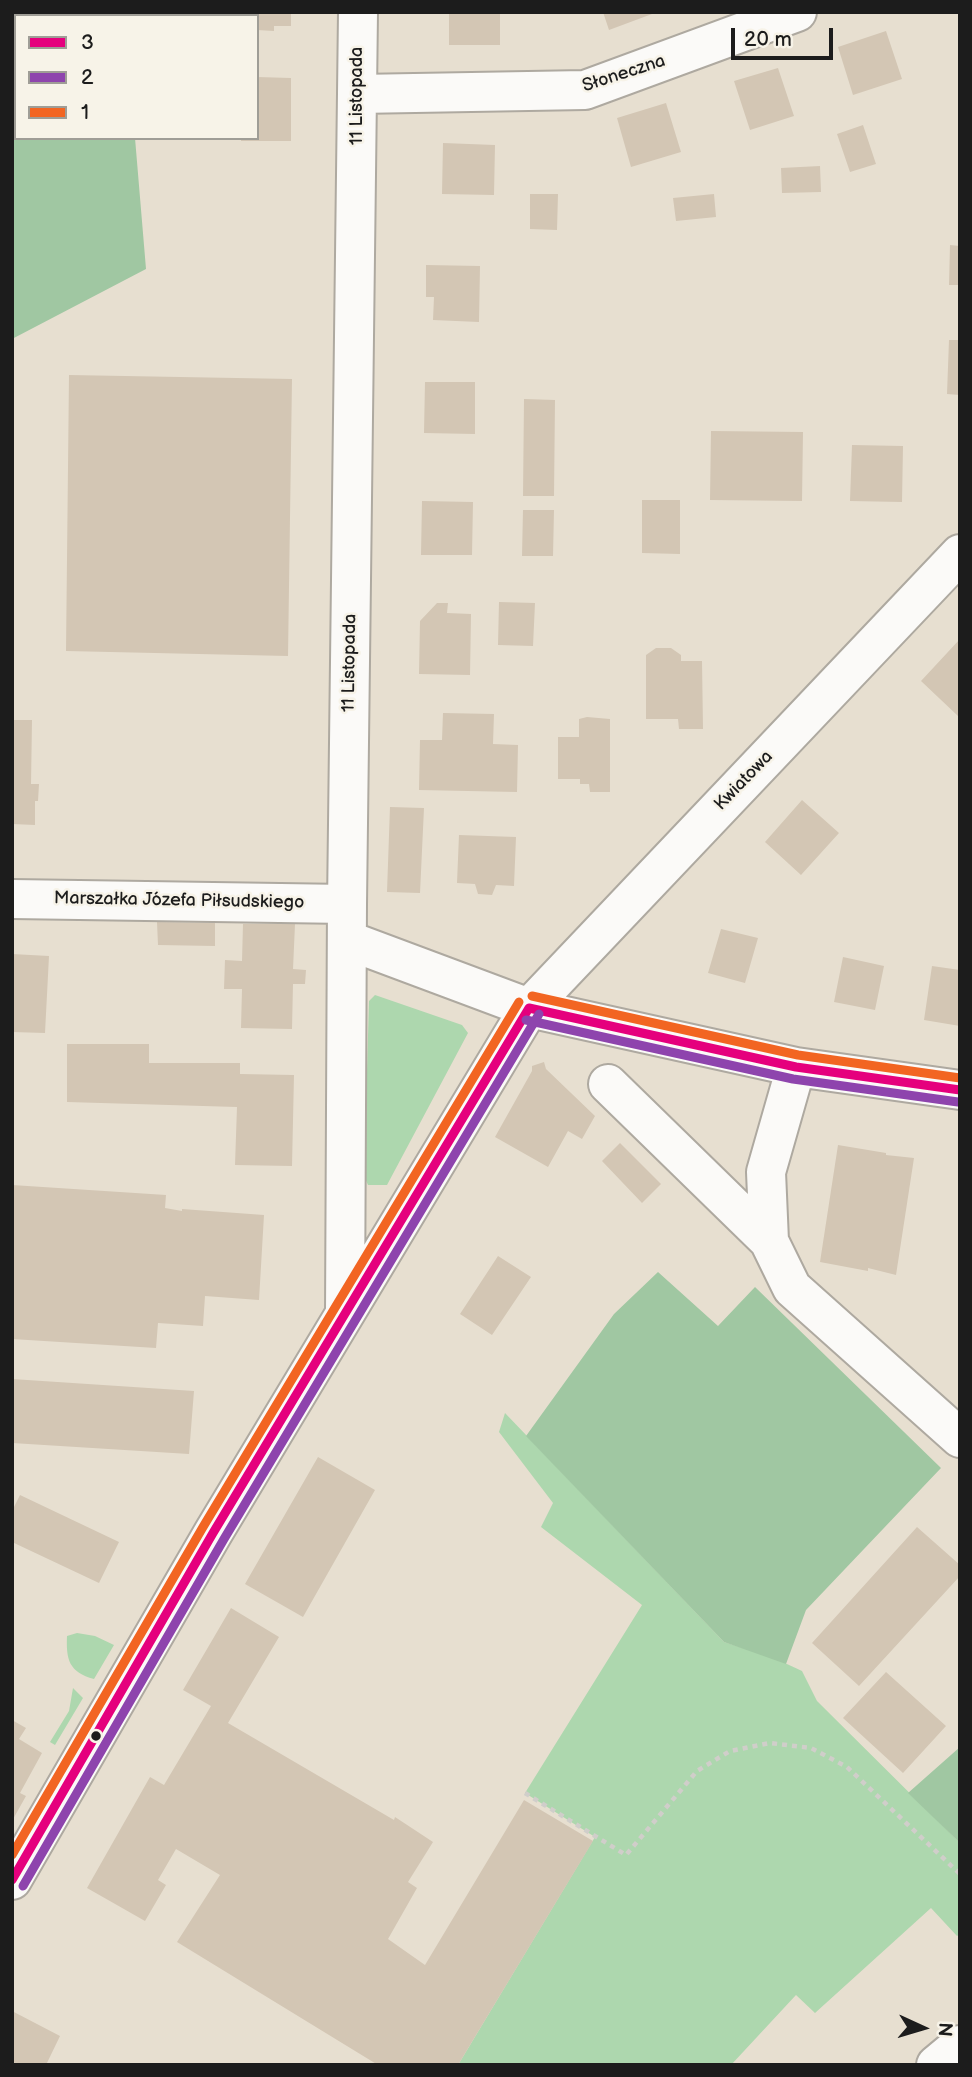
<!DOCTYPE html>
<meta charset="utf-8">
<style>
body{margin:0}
#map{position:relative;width:972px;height:2077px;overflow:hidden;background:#e7dfd0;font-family:"Balsamiq Sans",sans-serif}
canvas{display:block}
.frame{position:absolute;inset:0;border:14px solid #1c1c1c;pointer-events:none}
.legend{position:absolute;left:14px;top:14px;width:245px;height:126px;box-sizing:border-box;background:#f7f3e8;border:2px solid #9f9d96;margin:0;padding:9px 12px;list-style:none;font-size:21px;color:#1c1c1c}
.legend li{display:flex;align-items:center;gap:14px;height:35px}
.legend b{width:35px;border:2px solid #9f9d96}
.north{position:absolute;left:888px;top:1993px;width:70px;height:70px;-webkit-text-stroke:5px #f7f3e8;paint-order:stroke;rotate:94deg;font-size:19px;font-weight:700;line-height:28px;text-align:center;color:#1c1c1c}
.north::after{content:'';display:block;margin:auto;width:24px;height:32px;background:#1c1c1c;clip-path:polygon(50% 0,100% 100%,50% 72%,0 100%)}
.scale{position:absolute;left:731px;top:28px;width:102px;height:32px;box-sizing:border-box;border:4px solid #1c1c1c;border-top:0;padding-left:9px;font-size:21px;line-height:24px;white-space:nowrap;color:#1c1c1c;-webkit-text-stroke:5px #f7f3e8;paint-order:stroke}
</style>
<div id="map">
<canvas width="972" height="2077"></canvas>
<div class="frame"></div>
<ul class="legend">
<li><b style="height:9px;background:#e5007d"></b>3</li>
<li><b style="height:9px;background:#8e44ad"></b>2</li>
<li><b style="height:9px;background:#f26522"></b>1</li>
</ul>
<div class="north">N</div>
<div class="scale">20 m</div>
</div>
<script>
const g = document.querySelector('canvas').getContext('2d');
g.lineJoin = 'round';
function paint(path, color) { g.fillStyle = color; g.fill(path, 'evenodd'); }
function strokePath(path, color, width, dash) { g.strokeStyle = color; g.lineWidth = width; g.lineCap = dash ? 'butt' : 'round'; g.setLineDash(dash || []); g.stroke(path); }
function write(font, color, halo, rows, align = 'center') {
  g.font = font + ' "Balsamiq Sans",sans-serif'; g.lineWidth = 5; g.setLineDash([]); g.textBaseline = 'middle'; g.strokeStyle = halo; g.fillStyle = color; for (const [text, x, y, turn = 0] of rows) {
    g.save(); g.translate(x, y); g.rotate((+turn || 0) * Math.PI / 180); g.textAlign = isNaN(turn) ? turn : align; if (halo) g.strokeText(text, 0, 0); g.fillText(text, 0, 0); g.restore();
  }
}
const green = new Path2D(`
 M375,995l87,30 6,8 -81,152h-19l-4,-9 5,-175z
 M505,1413l219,229 50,16 28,13 15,30 143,142v91l-3,2 -26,-28 -116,105 -19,-18 -65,70h-273l137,-228 -70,-44 117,-188 -101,-78 12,-24 -54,-71z
 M77,1633l18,3 19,9 -20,34c-25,-7 -28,-19 -27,-43z
 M73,1688l10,10 -28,47 -5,-3 19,-31z`);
const forest = new Path2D(`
 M12,12h111v4h-107v122h119l11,131 -134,70z
 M658,1272l60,54 37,-39 186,181 -135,142 -20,54 -62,-22 -198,-206 88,-122z
 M960,1747v96l-52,-50z`);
const building = new Path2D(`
 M256,12h35v14h-17v5l-17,-1z
 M449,12h51v33h-51z
 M603,12h49v2l-43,16z
 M886,31l16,48 -49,16 -15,-48z
 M778,68l16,48 -44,14 -16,-49z
 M257,77l34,1v63h-50v-3h16z
 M666,103l15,49 -50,15 -14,-49z
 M863,125l13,39 -26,8 -13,-38z
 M443,143l52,2 -1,50 -52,-1z
 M820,166l1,26 -39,1 -1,-25z
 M530,194h28l-1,36 -27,-1z
 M714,194l2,23 -40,4 -3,-23z
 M950,245l10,1v39h-11z
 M426,265l54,1 -1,56 -46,-2 1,-23h-8z
 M949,340h11v55l-13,-1z
 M69,375l223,4 -4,277 -222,-5z
 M425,382h50v52l-51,-1z
 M524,399l31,1 -1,96h-31z
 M711,431l92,1 -1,69 -92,-1z
 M852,445l51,1 -1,56 -52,-1z
 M642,500h38v54l-38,-1z
 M422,501l51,1 -1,53h-51z
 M523,510h31l-1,46h-31z
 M499,602l36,1 -2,43 -35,-1z
 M437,603h11l-1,10 24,1 -1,61 -51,-1 1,-53z
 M960,639v74l-2,3 -37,-35z
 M656,648h15l10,7v6h21l1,68h-24l-1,-10h-32v-64z
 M443,713l51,1 -1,30 25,1 -1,47 -98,-2 1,-50h22z
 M587,717l23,2v73h-20l-1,-8h-9v-5h-22v-42h21v-18z
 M12,720h20l-1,64h8l-1,17h-3v24l-23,-1z
 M802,800l37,33 -38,42 -36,-33z
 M390,807l34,1 -4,85 -33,-1z
 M459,835l57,2 -2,49 -18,-1 -4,10 -14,-1 -3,-10 -18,-1z
 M157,922l58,1v23l-57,-1z
 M243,924h52l-2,45 13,1 -1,14h-12l-1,45 -51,-1 1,-39h-18l1,-29 17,1z
 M721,929l37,9 -13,45 -37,-10z
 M12,954l37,2 -4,77 -33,-1z
 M843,957l41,9 -9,44 -41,-8z
 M932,966l28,4v56l-36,-6z
 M67,1044h82v19h91v11l54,1 -2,91 -57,-1 2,-58 -170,-5z
 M544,1062l2,7 49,47 -13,23 -14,-8 -20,36 -53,-30 37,-66v-5z
 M620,1143l41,41 -19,19 -40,-42z
 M838,1145l48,8v2l28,3 -18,117 -28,-7v3l-48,-9z
 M12,1185l154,10 -1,13 17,3v-2l82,6 -5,85 -54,-4 -2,30 -45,-3 -2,25 -144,-9z
 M498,1256l33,21 -39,58 -32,-21z
 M12,1379l182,12 -5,63 -177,-11z
 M318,1457l57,33 -72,127 -58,-33z
 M20,1495l99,47 -20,41 -87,-41v-31z
 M917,1527l43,38v11l-101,110 -47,-43z
 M231,1608l48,29 -51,86 166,97 1,-3 38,25 -25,40 9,6 -29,51 37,26 99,-165 69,41 -135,224h-80l-201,-123 43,-67 -44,-26 -18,31 8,5 -21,36 -58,-33 63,-111 14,8 47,-79 -28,-16z
 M886,1672l60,54 -43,47 -60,-55z
 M12,1720l14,8 -7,11 23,14 -22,40 6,3 -14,25z
 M12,2011l48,25 -14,29h-34z`);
const path = new Path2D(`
 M525,1793l101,62 71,-84 33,-20 40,-8 41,5 36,19 113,107`);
const minor = new Path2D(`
 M358,94l227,-4 212,-78
 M12,899l335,5
 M347,940l182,68 267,59 164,23
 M796,1067l-30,105 3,69 23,47 168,150
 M608,1084l161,157
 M345,1313l2,-409 11,-892
 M12,1880l201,-347 316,-525 431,-454
 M936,2065l24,-20`);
const bus1 = new Path2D(`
 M529,1008l267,59 164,23
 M12,1880l201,-347 316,-525`);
const bus2 = new Path2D(`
 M526,1020l267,59 165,23
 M23,1886l201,-347 315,-525`);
const bus3 = new Path2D(`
 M532,996l266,59 162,23
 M12,1855l191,-328 316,-525`);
const markers = [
 [96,1736,6,"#1c1c1c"]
];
const streetNames = [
 ["Słoneczna",624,74,-18],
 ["11 Listopada",357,96,-90],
 ["11 Listopada",350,663,-89],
 ["Kwiatowa",744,781,-46],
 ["Marszałka Józefa Piłsudskiego",179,901,1]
];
paint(green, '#add7ae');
paint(forest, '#a0c7a2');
paint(building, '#d3c6b4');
strokePath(minor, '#aea9a0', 42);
strokePath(path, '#d0ceca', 4.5, [5, 5]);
strokePath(minor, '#fbfaf8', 38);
strokePath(bus1, '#e5007d', 9);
strokePath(bus2, '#8e44ad', 9);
strokePath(bus3, '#f26522', 9);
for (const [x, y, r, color] of markers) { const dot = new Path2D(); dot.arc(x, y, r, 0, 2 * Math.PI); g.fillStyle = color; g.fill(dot); strokePath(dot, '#f7f3e8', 2.5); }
write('18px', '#1c1c1c', '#f7f3e8', streetNames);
</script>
